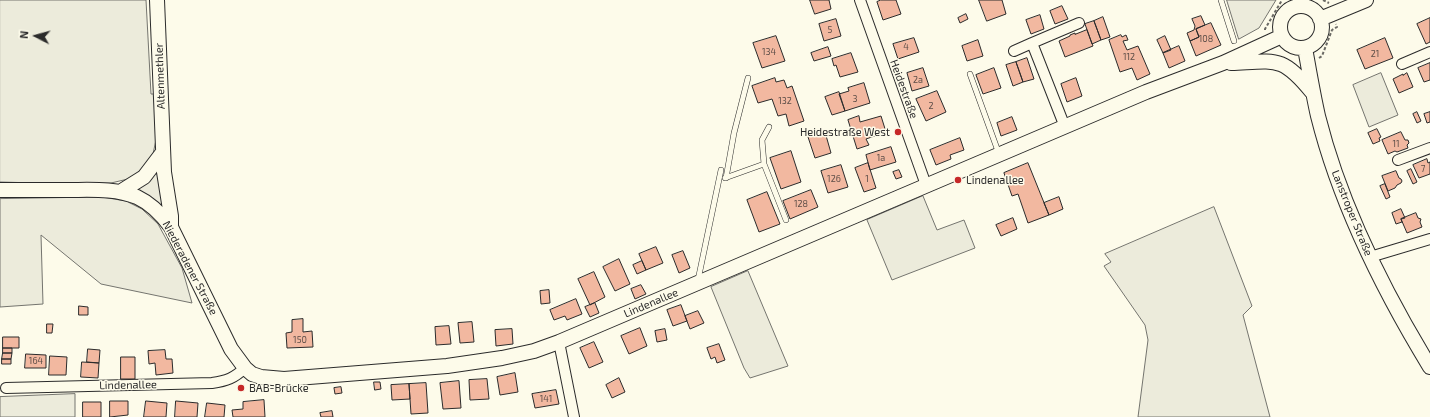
<!DOCTYPE html>
<meta charset="utf-8">
<style>
body{margin:0}
#map{position:relative;width:1430px;height:417px;overflow:hidden;background:#fdfbea;font-family:"Exo 2",sans-serif}
canvas{display:block}
.north{position:absolute;left:16px;top:16px;width:40px;height:40px;-webkit-text-stroke:3px #fdfbea;paint-order:stroke;rotate:276deg;font-size:11px;font-weight:700;line-height:16px;text-align:center;color:#2b2b2b}
.north::after{content:'';display:block;margin:auto;width:14px;height:18px;background:#2b2b2b;clip-path:polygon(50% 0,100% 100%,50% 72%,0 100%)}
</style>
<div id="map">
<canvas width="1430" height="417"></canvas>
<div class="north">N</div>
</div>
<script>
const g = document.querySelector('canvas').getContext('2d');
g.lineJoin = 'round';
function paint(path, color) { g.fillStyle = color; g.fill(path, 'evenodd'); }
function strokePath(path, color, width, dash) { g.strokeStyle = color; g.lineWidth = width; g.lineCap = dash ? 'butt' : 'round'; g.setLineDash(dash || []); g.stroke(path); }
function write(font, color, halo, rows, align = 'center') {
  g.font = font + ' "Exo 2",sans-serif'; g.lineWidth = 3; g.setLineDash([]); g.textBaseline = 'middle'; g.strokeStyle = halo; g.fillStyle = color; for (const [text, x, y, turn = 0] of rows) {
    g.save(); g.translate(x, y); g.rotate((+turn || 0) * Math.PI / 180); g.textAlign = isNaN(turn) ? turn : align; if (halo) g.strokeText(text, 0, 0); g.fillText(text, 0, 0); g.restore();
  }
}
const green = new Path2D(`
 M0,0h146l5,94h5l1,41 -4,19 -11,16 -14,9 -17,4 -39,1 -72,-2z
 M1227,0h49l-17,28 -20,11z
 M1381,73l17,42 -29,12 -16,-42z
 M159,170l5,39 -28,-19 11,-8z
 M923,196l14,34 27,-10 11,28 -83,32 -25,-60z
 M102,197l24,4 16,8 16,15 24,44 10,35 -91,-19 -60,-49 2,69 -43,3v-108z
 M1214,207l38,99 -9,9 27,102h-132l10,-77 -3,-15 -41,-59 7,-4 -6,-8z
 M748,271l40,95 -38,12 -6,-10 -33,-81z
 M75,394v23h-75v-20z`);
const building = new Path2D(`
 M810,0h19l2,9 -16,5z
 M881,0h15l5,14 -18,6 -6,-18z
 M979,0h23l4,14 -19,7z
 M1062,6l6,13 -13,5 -5,-13z
 M966,14l2,5 -8,4 -2,-5z
 M1040,15l4,14 -13,5 -5,-14z
 M1201,16l4,9 -9,4 3,8 -9,4 -3,-8 7,-3 1,-4 -3,-7z
 M1103,17l7,20 -9,3 -7,-19z
 M1430,18v24l-4,2 -9,-20z
 M836,19l5,17 -17,5 -5,-17z
 M1094,21l7,19 -9,4 -7,-20z
 M1211,23l10,22 -25,11 -6,-15 9,-4 -3,-8z
 M1087,30l6,16 -28,11 -6,-16 11,-5v-1l5,-2v1z
 M1121,35l1,2 4,-2 2,5 -5,1 4,9 11,-4 12,28 -13,6 -5,-12 -12,4 -11,-32z
 M776,36l9,25 -23,7 -9,-25z
 M1165,36l6,14 -8,3 -6,-13z
 M914,38l5,14 -21,7 -5,-15z
 M1385,38l8,20 -28,11 -8,-19z
 M978,40l5,16 -16,5 -5,-15z
 M1179,46l6,15 -16,7 -6,-15z
 M828,47l3,9 -17,5 -3,-8z
 M851,53l7,19 -18,5 -4,-12 -2,1 -2,-7z
 M1027,58l7,21 -11,3 -7,-20z
 M1016,62l7,20 -10,4 -7,-21z
 M1430,63v17l-6,2 -6,-14z
 M923,68l6,18 -17,5 -5,-18z
 M994,68l7,20 -18,6 -7,-19z
 M1407,73l6,14 -14,6 -6,-14 10,-5v1z
 M775,78l1,4 8,-2 3,8 5,-2 12,35 -15,5 -3,-12 -8,2 -6,-17 -14,4 -6,-17z
 M1076,78l6,18 -15,6 -6,-18z
 M864,83l6,20 -25,8 -6,-17 10,-3 -1,-3z
 M937,91l9,21 -20,9 -10,-22z
 M839,92l6,19 -13,4 -7,-18z
 M1417,112l4,9 -4,2 -4,-9z
 M1430,112v10l-3,1 -3,-9z
 M859,116l1,6 21,-6 5,16 -20,7 3,6 -12,4 -9,-29z
 M1012,117l5,13 -16,6 -4,-13z
 M1377,129l4,8 -2,1 1,3 -7,3 -5,-11z
 M825,132l6,21 -16,5 -7,-21z
 M1401,132l4,8h3l1,3 -2,2 1,3 -11,4 -2,-1 -7,3 -6,-14z
 M960,138l4,12 -14,5 1,4 -15,6 -6,-15z
 M891,147l5,15 -26,8 -4,-15z
 M791,151l10,31 -20,7 -11,-31z
 M1427,159l1,4 2,-1v12l-11,4 -6,-13z
 M868,163l8,25 -12,4 -9,-24z
 M1028,163l21,52 -21,8 -10,-29 -6,2 -8,-23z
 M841,165l7,22 -20,6 -7,-22z
 M1411,169l6,13 -4,2 -6,-13z
 M899,170l3,7 -6,2 -3,-7z
 M1396,171l3,7 2,1 1,2 -1,2 -4,2 -2,3 -7,3 -6,-15z
 M1385,184l5,13 -4,2 -6,-13z
 M811,190l7,17 -28,12 -7,-18z
 M767,192l13,32 -21,8 -12,-32z
 M1059,197l4,12 -14,6 -5,-12z
 M1401,209l4,9 -4,1 1,3 -6,2 -4,-11z
 M1416,213l2,5 3,1 -1,3 2,5 -15,6 -6,-14z
 M1013,218l4,11 -16,7 -5,-11z
 M656,247l7,16 -17,7 -7,-16z
 M683,251l7,17 -11,5 -7,-18z
 M619,259l11,25 -15,7 -12,-24z
 M642,261l4,9 -9,4 -4,-9z
 M594,272l11,25 -15,8 -12,-26z
 M641,285l5,9 -11,5 -4,-10z
 M549,290l1,13 -9,1 -1,-13z
 M576,299l6,15 -15,6 -2,-4 -11,4 -4,-10z
 M595,303l4,10 -9,4 -5,-10z
 M681,305l6,16 -14,5 -6,-16z
 M79,306l9,1v8h-9z
 M698,311l6,12 -14,6 -5,-13z
 M303,319v13l9,-1 1,16 -26,1 -1,-15 6,-1v-12z
 M472,322l2,20 -14,1 -2,-20z
 M47,324h6l-1,9h-5z
 M449,326l2,18 -15,1 -1,-18z
 M640,328l7,18 -18,8 -8,-18z
 M512,329l1,15 -17,2 -1,-16z
 M665,329l2,11 -10,2 -2,-11z
 M3,337h16v11h-16z
 M594,342l9,20 -14,6 -9,-20z
 M719,344l6,16 -8,3 -2,-6 -4,2 -4,-11z
 M3,348h9v5h-9z
 M88,349l12,1 -1,13 -12,-1z
 M165,350l1,9h6l1,14 -17,2 -1,-12 -6,1 -1,-13z
 M3,353h9l-1,6h-9z
 M26,354l20,1v13h-21z
 M50,356l17,1 -1,18h-17z
 M121,357h14v22h-14z
 M2,359h9v5h-9z
 M82,362l17,1 -1,15 -17,-1z
 M515,373l3,19 -18,3 -3,-18z
 M619,378l6,14 -13,6 -6,-13z
 M487,379l2,20 -19,1 -1,-20z
 M459,381l2,27 -18,1 -3,-26z
 M374,382h6l1,7 -6,1z
 M426,383l2,30 -17,1 -2,-30z
 M409,384l1,15 -18,1 -1,-15z
 M341,387l1,6 -7,1 -1,-6z
 M556,390l3,14 -24,4 -3,-14z
 M264,400l1,17h-32l-1,-7 11,-1v-7z
 M110,401h18v14l-18,2z
 M146,401l21,2 -1,14h-22z
 M176,401l22,2 -1,14h-22z
 M83,402h18v15h-18z
 M207,403l18,2 -1,12h-19z
 M332,411l1,6h-12l-1,-4z`);
const path = new Path2D(`
 M1323,0l6,3
 M1265,30v-1l17,-29
 M1319,58l3,-2 10,-26 5,-3 -1,-3`);
const lane = new Path2D(`
 M1221,0l13,41
 M970,74l29,80
 M764,164l22,56
 M725,178l39,-14 -2,-24 7,-13
 M726,178l8,-45 14,-55
 M698,280l23,-110`);
const street = new Path2D(`
 M860,0l66,185
 M1032,43l47,-20
 M1014,51l18,-8 33,84
 M1402,64l28,-12
 M1398,160l32,-12
 M1370,257l60,-18
 M559,342l15,75
 M6,388l206,-5c15,-2 22,-5 33,-15`);
const secondary = new Path2D(`
 M157,0l7,172 7,44v11
 M1280 27a21 21 0 1 1 42 0a21 21 0 1 1-42 0Z
 M1320,19l46,-19
 M1305,48c4,22 8,46 13,68 22,88 65,174 112,251
 M1231,63c45,-2 51,-8 81,29
 M0,190c22,0 45,0 67,0 24,0 48,-2 70,7 15,7 25,18 34,30l60,122 14,19 7,6 9,3 23,2 163,-13 55,-8 32,-7 25,-9 587,-250 77,-29 59,-27
 M120,192l24,-15 19,-25`);
const markers = [
 [898,132,4,"#c62828"],
 [958,180,4,"#c62828"],
 [241,388,4,"#c62828"]
];
const numberNames = [
 ["5",830,30],
 ["108",1206,39],
 ["4",906,47],
 ["134",769,52],
 ["21",1375,54],
 ["112",1129,57],
 ["2a",918,80],
 ["3",855,99],
 ["132",785,101],
 ["2",931,106],
 ["11",1396,144],
 ["1a",881,158],
 ["7",1423,169],
 ["126",834,179],
 ["1",867,179],
 ["128",801,204],
 ["150",300,340],
 ["164",36,361],
 ["141",546,399]
];
const streetNames = [
 ["Altenmethler",160,76,-92],
 ["Heidestraße",904,89,70],
 ["Lanstroper Straße",1352,213,68],
 ["Niederadener Straße",190,268,62],
 ["Lindenallee",651,303,-23],
 ["Lindenallee",128,385,-1]
];
const poiNames = [
 ["Heidestraße West",890,132,"right"],
 ["Lindenallee",966,180],
 ["BAB-Brücke",249,388]
];
paint(green, '#ecebdb');
strokePath(green, '#74746e', 1);
paint(building, '#f2b8a0');
strokePath(building, '#2b2b2b', 1);
strokePath(lane, '#2b2b2b', 6);
strokePath(street, '#2b2b2b', 12);
strokePath(secondary, '#2b2b2b', 16);
strokePath(path, '#6a6964', 2, [3, 2]);
strokePath(lane, '#fdfbea', 5);
strokePath(street, '#fdfbea', 10);
strokePath(secondary, '#fdfbea', 14);
for (const [x, y, r, color] of markers) { const dot = new Path2D(); dot.arc(x, y, r, 0, 2 * Math.PI); g.fillStyle = color; g.fill(dot); strokePath(dot, '#fdfbea', 1.5); }
write('9px', '#5d4e48', null, numberNames);
write('11px', '#2b2b2b', '#fdfbea', streetNames);
write('11px', '#2b2b2b', '#fdfbea', poiNames, 'left');
</script>
